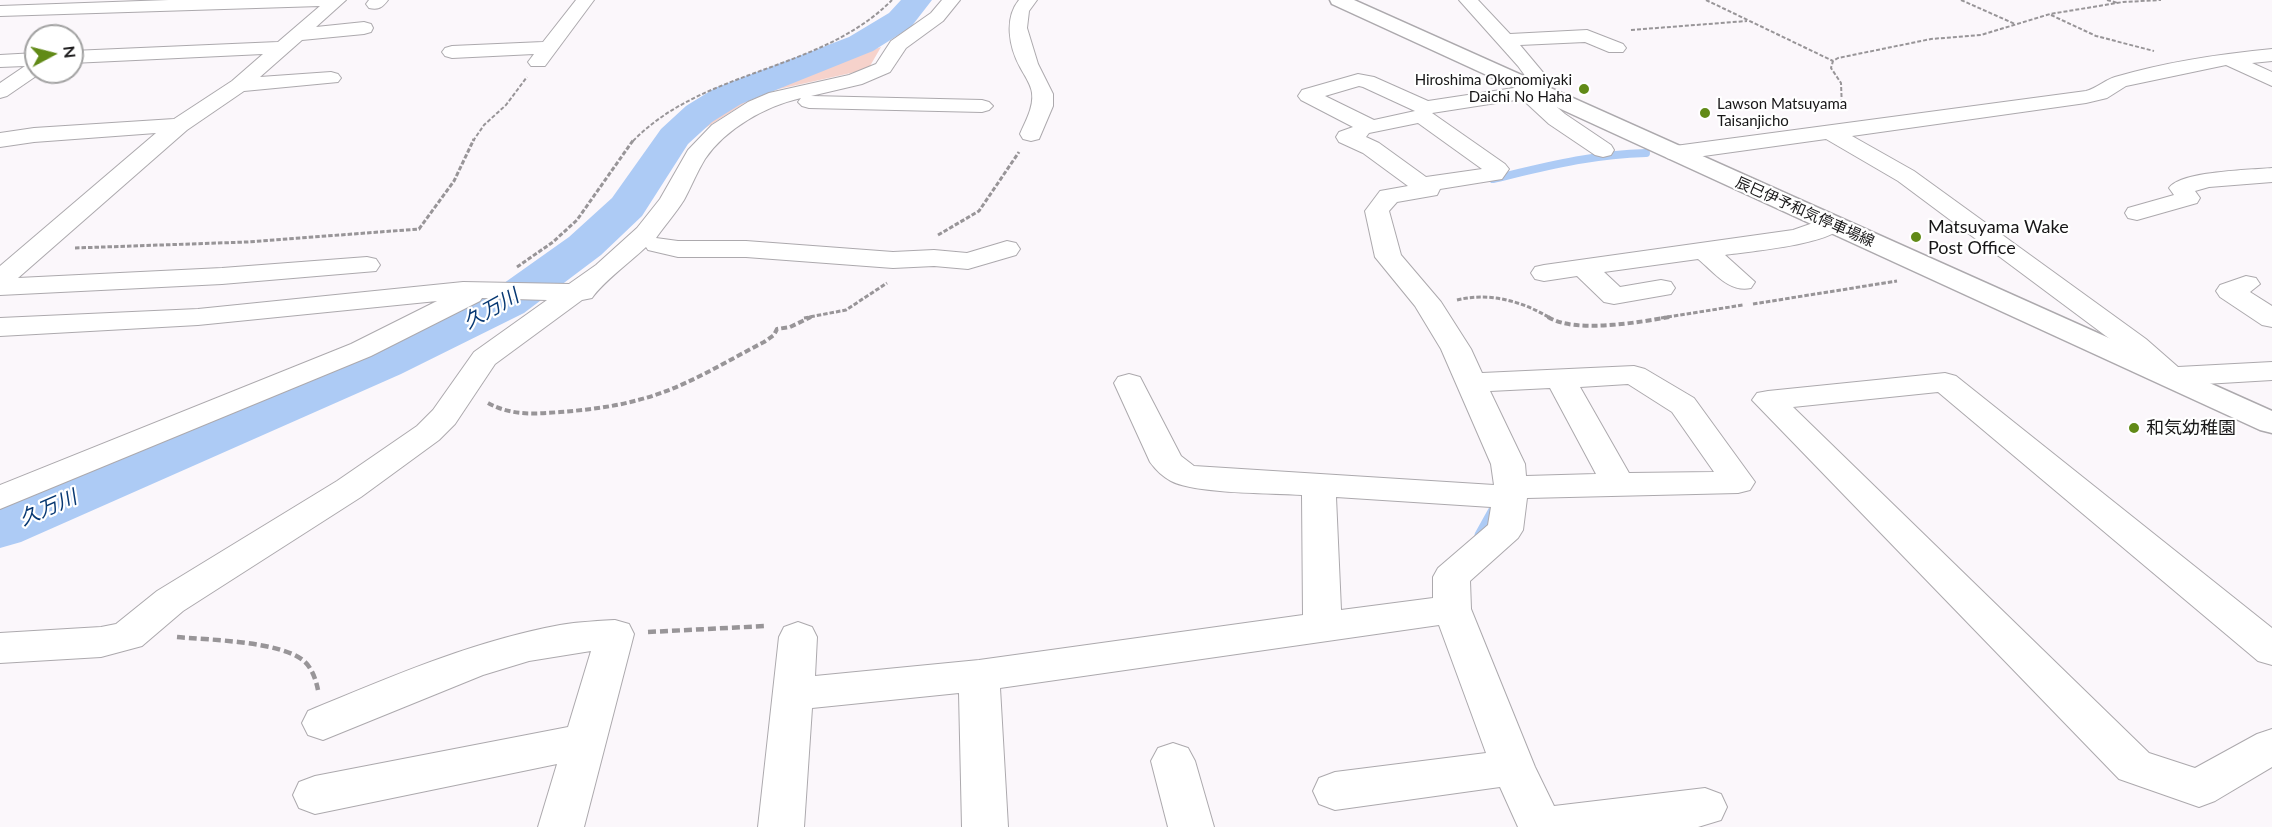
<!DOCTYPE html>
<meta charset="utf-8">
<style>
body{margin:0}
#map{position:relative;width:2272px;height:827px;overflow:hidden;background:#fbf7fb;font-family:Lato,sans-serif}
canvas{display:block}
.north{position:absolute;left:24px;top:24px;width:60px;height:60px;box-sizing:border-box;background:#fff;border:2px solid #a2a2a2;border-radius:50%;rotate:83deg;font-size:16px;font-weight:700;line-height:24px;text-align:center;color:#171617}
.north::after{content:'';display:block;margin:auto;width:21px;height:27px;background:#618a17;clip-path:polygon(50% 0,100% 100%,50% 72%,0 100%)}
</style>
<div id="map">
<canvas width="2272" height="827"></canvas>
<div class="north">N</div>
</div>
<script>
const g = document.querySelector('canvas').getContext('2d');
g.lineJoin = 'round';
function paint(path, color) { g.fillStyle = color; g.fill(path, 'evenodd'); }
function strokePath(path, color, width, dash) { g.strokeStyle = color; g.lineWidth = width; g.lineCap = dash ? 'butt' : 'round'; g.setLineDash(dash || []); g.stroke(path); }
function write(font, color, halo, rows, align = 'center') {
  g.font = font + ' Lato,"Noto Sans JP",sans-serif'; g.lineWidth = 4.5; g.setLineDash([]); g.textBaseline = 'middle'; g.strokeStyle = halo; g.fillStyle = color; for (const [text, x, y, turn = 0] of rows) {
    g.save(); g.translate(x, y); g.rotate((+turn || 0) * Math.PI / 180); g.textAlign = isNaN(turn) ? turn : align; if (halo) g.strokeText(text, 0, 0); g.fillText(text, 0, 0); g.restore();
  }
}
const green = new Path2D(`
 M881,47l-11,19 -10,5 -81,18 -23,7 -57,36 2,-9c49,-43 119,-57 180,-76z`);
const streamFar1 = new Path2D(`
 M1493,179c51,-12 100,-25 153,-26`);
const stream = new Path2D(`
 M1479,535l15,-27`);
const river = new Path2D(`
 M901,0h31l-21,27 -38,24 -132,53 -29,18 -24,22 -46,72 -41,39 -77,58 -123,61 -380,168 -21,6v-43l365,-153 125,-59 79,-56 43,-39 49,-69 25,-23 29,-18 134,-51 40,-24z`);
const pathFar3 = new Path2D(`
 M1706,0l127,61
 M1961,0l54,24
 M2107,0l11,3
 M2051,15l45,21 58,15
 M1631,30l116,-9
 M1842,109l-1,-26 -10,-15 2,-7 5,-3 93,-19 50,-4 69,-21 73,-12 38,-2
 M473,141l11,-16 22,-20 21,-28
 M633,141c71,-73 188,-69 259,-141`);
const pathFar2 = new Path2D(`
 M938,235l41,-24 40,-59
 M75,248l172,-6 172,-13 35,-48 20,-42
 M517,267l36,-25 24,-22 57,-81
 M1457,300c32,-8 65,1 93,18
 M1753,304l144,-23
 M804,318l42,-8 41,-27
 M1661,318l82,-13`);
const pathFar1 = new Path2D(`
 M1548,317c27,17 91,5 122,0
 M488,403c24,13 46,11 72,9 26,-2 53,-5 78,-12 45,-11 85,-37 126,-58l10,-7 3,-6 13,-2 21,-10`);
const path = new Path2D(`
 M648,632l118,-6
 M177,637c32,3 103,4 127,24 8,7 12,19 14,29`);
const street = new Path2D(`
 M169,0h177l-30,27 48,-5 7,2 2,4 -2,4 -7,2 -62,6 -42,37 71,-5 7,2 3,4 -3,4 -94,9 -57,39 -169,148 204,-10 145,-11 9,2 4,6 -4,6 -154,13 -222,11v-29l156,-133 -122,9 -34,5v-14l34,-5 140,-9 58,-38 31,-27 -191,9v-12l206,-9 42,-36 -320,10v-10z
 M369,0h19c-6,8 -10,10 -19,8l-3,-4z
 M576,0h18l-49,66h-14l-3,-4 6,-8 -82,4 -7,-2 -3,-4 3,-4 7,-2 91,-4z
 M942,0h18l-17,21 -37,27 -16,24 -28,12 -51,12 171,4 7,2 4,4 -4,4 -7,2 -173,-4 -7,-2 -4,-4 3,-4c-35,8 -75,30 -96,61 -8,13 -14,28 -21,41 -8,13 -19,25 -28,38l22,3h68l147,11 41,-2 33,3 40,-12 9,2 4,6 -4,6 -48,14 -34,-3 -41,2 -147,-11h-68l-30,-7 -2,-3c-17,16 -43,35 -54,51l-10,2 -87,64 -40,60 -16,16 -78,57 -178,114 -41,35 -41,11 -101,6v-30l101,-6 15,-3 41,-33 180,-110 80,-55 16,-16 41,-58 73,-52 -65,-2 -2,3 -109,55 -371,153v-24l351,-141 86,-43 -239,24 -198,11v-18l198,-9 265,-27 106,2 27,-19 41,-37 23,-29 28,-49 24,-25 36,-23 21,-9 80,-18 27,-11 15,-23 40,-28z
 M1019,0h18l-8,11 -2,17 11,36 15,30v12l-14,33 -8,2 -8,-2 -3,-5c5,-12 14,-27 12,-41 -1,-9 -8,-18 -12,-26 -11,-20 -16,-49 -1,-67z
 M1459,0h19l32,34 77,-4 36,14 3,4 -3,4h-14l-24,-10 -65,3 26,31 2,14 -5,5 22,19 46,31 3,5 -3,5 -8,2 -8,-2 -46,-31 -27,-25 -90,14 73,51 4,5 -7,10 -62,10 -3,6 -40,7 -8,9 12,44 40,47 30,47 11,24 152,-7 11,3 49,29 61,84 -5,8 -12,3 -211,5 -4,32 -5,8 -48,43 1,28 64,158 19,39 151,-18 16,6 6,13 -6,13 -23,7h-180l-18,-40 -165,23 -16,-6 -6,-13 6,-13 16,-6 151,-19 -47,-128 -439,63 8,139h-46l-3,-134 -147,15 -8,119h-46l21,-190 5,-10 14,-5 14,5 5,10 -2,39 164,-16 324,-45 -1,-120c-31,-2 -106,-1 -131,-14 -8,-4 -16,-12 -21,-19l-36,-79 4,-6 11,-3 11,3 41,79 13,10 300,19 -3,-21 -50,-115 -26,-43 -40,-49 -10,-46 15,-20 28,-5 -45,-33 -24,-11 -3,-5 3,-5 14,-5 -52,-27 -3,-4 4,-6 56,-16 16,3 54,24 99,-15 -1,-9 -8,-11zM1359,86l4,1 52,24 -41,9 -49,-24zM1418,123l64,46 -56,8 -47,-34 -13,-6 3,-4zM1628,384l44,28 42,60 -85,1 -49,-86zM1550,388l46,86 -70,2 -1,-12 -35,-73zM1336,497l155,10 -3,18 -50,43 -5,9v21l-92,12z
 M2272,49v12l-20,2 20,9v14l-46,-21 -100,21 -19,12 -21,5 -234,33 62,35 232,168 32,28 94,-5v18l-101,6 -11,-3 -34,-32 -228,-170 -72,-42 -151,21 -8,-2 -3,-5 3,-5 8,-2 411,-55c11,-3 19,-11 29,-14 51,-15 105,-23 157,-28z
 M36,53v19h6l-35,24 -7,2v-15l25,-17 -25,1v-12z
 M2272,168v14l-63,5 -14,4 5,7 -3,5 -60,17 -9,-2 -3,-5 3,-5 46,-13 -5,-7c12,-17 81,-18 103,-20z
 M1833,216l9,3 4,5c-15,21 -95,27 -121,31l30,27 -4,6c-22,5 -37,-16 -53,-29l-94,13 16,15 41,-7 10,2 4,6 -4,6 -57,10 -10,-2 -27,-26 -33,5 -9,-2 -4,-6 4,-6 9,-2 249,-35z
 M2246,276l10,2 4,6 -10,8 22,14v21l-10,-2 -42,-28 -4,-6 4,-6z
 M1945,373l11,3 316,252v37l-14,-4 -320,-269 -145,15 356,346 46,15 62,-34 15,-5v38l-57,34 -16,6 -80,-28 -367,-379 5,-7 11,-2z
 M615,620l14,4 5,10 -50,193h-46l19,-63 -242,50 -16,-6 -6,-13 6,-13 16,-6 253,-49 23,-76 -62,10 -46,14 -160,65 -15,-5 -6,-12 6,-12c82,-34 165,-70 252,-86 18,-3 37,-4 55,-5z
 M1173,743l15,5 7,13 19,66h-46l-17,-66 7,-13z`);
const secondary = new Path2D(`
 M1330,0h24l918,411v22l-12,-3 -928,-426z`);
const markers = [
 [1584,89,6,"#618a17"],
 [1705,113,6,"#618a17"],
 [1916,237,6,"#618a17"],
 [2134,428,6,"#618a17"]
];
const farPoinames = [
 ["Hiroshima Okonomiyaki",1572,80],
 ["Daichi No Haha",1572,97],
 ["Lawson Matsuyama",1717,104,"left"],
 ["Taisanjicho",1717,121,"left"]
];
const farStreetnames = [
 ["辰巳伊予和気停車場線",1805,212,24]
];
const poiNames = [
 ["Matsuyama Wake",1928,227],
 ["Post Office",1928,248],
 ["和気幼稚園",2146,428]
];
const waterNames = [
 ["久万川",491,309,-29],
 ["久万川",48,508,-23]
];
paint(green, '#f6d2cb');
strokePath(streamFar1, '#adcbf5', 8);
strokePath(stream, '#adcbf5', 9);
paint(river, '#adcbf5');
strokePath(street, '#aca9ad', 2);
strokePath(secondary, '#aca9ad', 3);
strokePath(pathFar3, '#989598', 2, [4, 2]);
strokePath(pathFar2, '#989598', 3, [4.5, 2]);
strokePath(pathFar1, '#989598', 4, [6, 3]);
strokePath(path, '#989598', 4.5, [8, 4]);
paint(street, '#fff');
paint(secondary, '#fff');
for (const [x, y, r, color] of markers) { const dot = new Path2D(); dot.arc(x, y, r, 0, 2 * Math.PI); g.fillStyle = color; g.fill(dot); strokePath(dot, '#fff', 2); }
write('15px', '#171617', '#fff', farPoinames, 'right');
write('15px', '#171617', '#fff', farStreetnames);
write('18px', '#171617', '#fff', poiNames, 'left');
write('italic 20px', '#073873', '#fff', waterNames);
</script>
